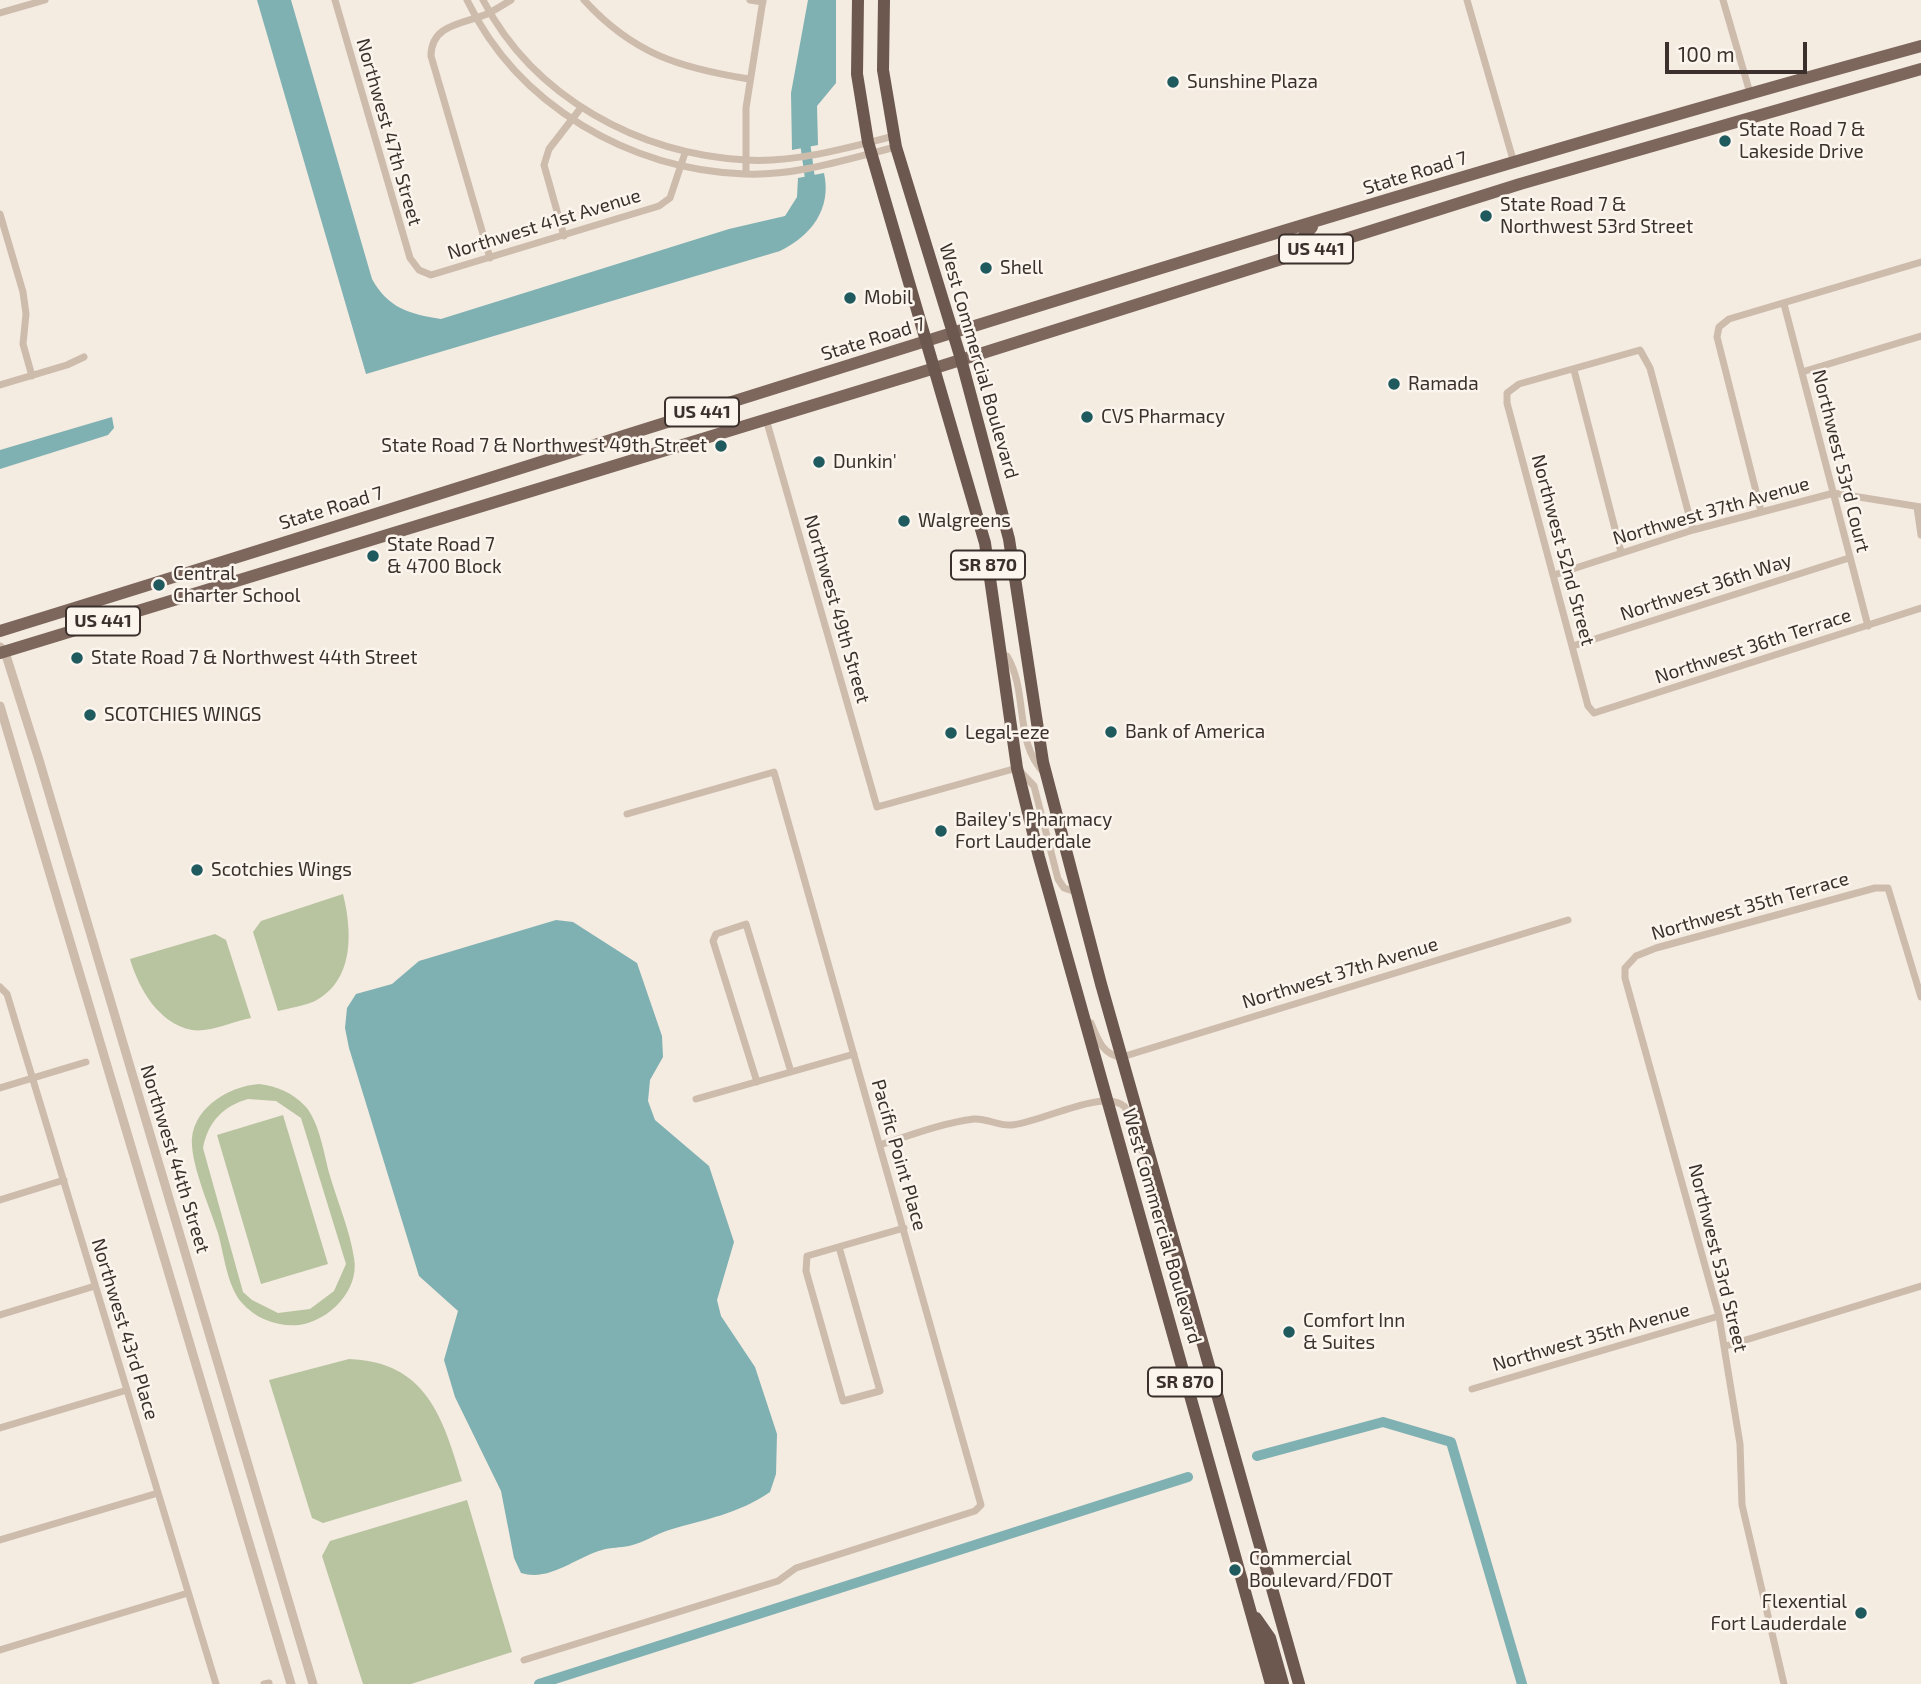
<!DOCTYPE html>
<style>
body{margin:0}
#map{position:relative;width:1921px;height:1684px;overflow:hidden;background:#f4ebe1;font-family:"Exo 2",sans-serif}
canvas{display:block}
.scale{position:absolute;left:1665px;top:42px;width:142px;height:32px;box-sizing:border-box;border:4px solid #3b302b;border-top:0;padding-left:9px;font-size:21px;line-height:24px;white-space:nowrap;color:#3b302b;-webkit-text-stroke:5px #fbf5ee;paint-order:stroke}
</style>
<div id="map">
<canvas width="1921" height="1684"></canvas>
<div class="scale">100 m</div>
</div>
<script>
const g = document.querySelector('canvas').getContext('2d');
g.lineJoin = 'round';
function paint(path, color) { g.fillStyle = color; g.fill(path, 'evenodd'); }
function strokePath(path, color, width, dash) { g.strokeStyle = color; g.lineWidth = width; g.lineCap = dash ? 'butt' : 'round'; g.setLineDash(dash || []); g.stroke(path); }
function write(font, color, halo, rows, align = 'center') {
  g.font = font + ' "Exo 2",sans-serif'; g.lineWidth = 5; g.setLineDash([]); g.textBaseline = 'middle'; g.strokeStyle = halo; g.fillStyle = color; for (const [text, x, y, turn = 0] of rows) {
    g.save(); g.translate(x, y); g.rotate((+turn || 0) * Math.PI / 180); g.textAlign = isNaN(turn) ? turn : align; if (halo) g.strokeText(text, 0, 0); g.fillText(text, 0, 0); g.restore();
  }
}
const green = new Path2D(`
 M343,894c9,36 12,86 -28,107 -11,5 -25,7 -37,10l-25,-79 8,-11z
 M215,934l11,6 25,78c-16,3 -43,15 -59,12 -34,-7 -53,-41 -62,-71z
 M259,1084c18,2 34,9 47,23 14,17 18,48 24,69 8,27 20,55 24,82 6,32 -25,63 -55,67 -21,2 -43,-6 -57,-22 -15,-17 -18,-49 -24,-70 -8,-25 -24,-61 -26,-87 -3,-36 36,-60 67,-62zM248,1099l28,2 25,17 45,146 -12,27 -24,18 -32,4 -26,-13 -9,-8 -40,-144c5,-26 20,-42 45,-49z
 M283,1115l45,149 -67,20 -44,-149z
 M349,1359c78,3 94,59 113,122l-139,42 -11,-5 -43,-138z
 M467,1500l45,152 -101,32h-48l-41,-128 8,-15z`);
const water = new Path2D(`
 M257,0h34l81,279c16,29 37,35 69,40l288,-90 56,-13 12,-19 1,-19 26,-5c8,36 -13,63 -44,78l-414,123z
 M808,0h28v83l-19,23 1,39 -26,5 -1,-57z
 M112,417l2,11 -6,7 -108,34v-19z
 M556,920l17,2 64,41 25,73 1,21 -13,23 -2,21 7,19 54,46 25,76 -17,58 4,16 34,51 22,67 -1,40 -6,18c-32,22 -64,27 -101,38 -13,4 -26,13 -40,16 -9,2 -18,1 -27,4 -26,7 -52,32 -81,23l-7,-15 -13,-67 -46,-94 -11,-37 14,-49 -39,-35 -70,-228 -4,-20 2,-20 9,-14 36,-10 27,-23z`);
const canal = new Path2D(`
 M804,135l7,51
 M1257,1456l126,-34 68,20 71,242
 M539,1684l649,-207`);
const minor = new Path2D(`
 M335,0l75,258 9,12 12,5 228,-69 11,-8 15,-45
 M467,0c51,106 163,170 278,174 52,2 102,-15 151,-27
 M483,0c51,98 156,154 263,160 48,3 102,-12 148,-24
 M584,0c49,54 96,68 165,79
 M750,0l13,2
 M1467,0l47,163
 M1723,0l27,93
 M0,13l45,-13
 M746,174v-66l17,-108
 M0,214l23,78 3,22 -3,30 9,32
 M564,236l-20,-71 5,-16 31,-40
 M490,258l-59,-202c0,-32 32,-32 56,-42 8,-4 16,-9 24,-14
 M1784,304l84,322
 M1574,370l47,182
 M1802,372l119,-36
 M0,385l67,-20 17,-8
 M766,419l111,388 140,-39 17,18 24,93 6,9 12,4
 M1917,507l4,28
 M1761,511l-44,-174 2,-10 10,-8 192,-57
 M1693,530l-43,-162 -10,-18 -121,34 -12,9v10l81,303 6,7 327,-105
 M1554,575l139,-45 141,-37 87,14
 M1573,646l276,-88
 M1001,657l6,-1c22,37 6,86 38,118
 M0,987l7,7 209,690
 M1091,1023c6,15 12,33 31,34l446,-137
 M757,1082l-44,-141 3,-7 30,-10 45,148
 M0,1088l86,-26
 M696,1099l158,-45
 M880,1145c31,-10 62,-22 94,-26 12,-1 25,7 37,6 27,-1 93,-38 114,-18l14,41 10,9
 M0,1200l64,-20
 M839,1247l41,144 -37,10 -37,-130 1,-15 97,-28
 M0,1315l95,-29
 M1726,1346l195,-60
 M1472,1389l247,-73
 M0,1428l127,-38
 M0,1540l158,-47
 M0,1650l188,-57
 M524,1660l254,-79 18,-13 179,-57 6,-6 -207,-733 -147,42
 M264,1684l5,-1
 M1784,1684l-42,-179 -2,-61 -21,-128 -94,-338v-10l11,-12 20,-8 219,-60h13l33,109`);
const tertiary = new Path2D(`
 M0,647l5,5 35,111 273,921
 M0,706l291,978`);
const primary = new Path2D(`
 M1297,255l1,-12 14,-16
 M0,631c639,-197 1275,-408 1921,-585
 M0,653l935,-285 585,-184 401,-115`);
const trunk = new Path2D(`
 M858,0l-1,74 11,68 117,401 32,225 22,89 232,827
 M884,0l-1,70 13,77 65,212 48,180 34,223 58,222 198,700
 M1256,1618l14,20 13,46`);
const markers = [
 [1173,82,7,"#1f5a5e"],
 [1725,141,7,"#1f5a5e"],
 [1486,216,7,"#1f5a5e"],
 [986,268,7,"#1f5a5e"],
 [850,298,7,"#1f5a5e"],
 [1394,384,7,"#1f5a5e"],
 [1087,417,7,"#1f5a5e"],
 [721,446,7,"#1f5a5e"],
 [819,462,7,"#1f5a5e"],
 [904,521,7,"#1f5a5e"],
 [373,556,7,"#1f5a5e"],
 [159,585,7,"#1f5a5e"],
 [77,658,7,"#1f5a5e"],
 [90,715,7,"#1f5a5e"],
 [1111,732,7,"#1f5a5e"],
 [951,733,7,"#1f5a5e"],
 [941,831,7,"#1f5a5e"],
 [197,870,7,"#1f5a5e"],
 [1289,1332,7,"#1f5a5e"],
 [1235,1570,7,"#1f5a5e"],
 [1861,1613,7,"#1f5a5e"]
];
const shields = [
 [1316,249,74],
 [702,412,74],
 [988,565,74],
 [103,621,74],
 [1185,1382,74]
];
const shieldNames = [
 ["US 441",1316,249],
 ["US 441",702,412],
 ["SR 870",988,565],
 ["US 441",103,621],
 ["SR 870",1185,1382]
];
const poiNames = [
 ["Sunshine Plaza",1187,82],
 ["State Road 7 &",1739,130],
 ["Lakeside Drive",1739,152],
 ["State Road 7 &",1500,205],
 ["Northwest 53rd Street",1500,227],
 ["Shell",1000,268],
 ["Mobil",864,298],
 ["Ramada",1408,384],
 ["CVS Pharmacy",1101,417],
 ["State Road 7 & Northwest 49th Street",707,446,"right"],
 ["Dunkin'",833,462],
 ["Walgreens",918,521],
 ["State Road 7",387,545],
 ["& 4700 Block",387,567],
 ["Central",173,574],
 ["Charter School",173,596],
 ["State Road 7 & Northwest 44th Street",91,658],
 ["SCOTCHIES WINGS",104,715],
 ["Bank of America",1125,732],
 ["Legal-eze",965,733],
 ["Bailey's Pharmacy",955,820],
 ["Fort Lauderdale",955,842],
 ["Scotchies Wings",211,870],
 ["Comfort Inn",1303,1321],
 ["& Suites",1303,1343],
 ["Commercial",1249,1559],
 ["Boulevard/FDOT",1249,1581],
 ["Flexential",1847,1602,"right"],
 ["Fort Lauderdale",1847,1624,"right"]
];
const streetNames = [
 ["Northwest 47th Street",389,132,74],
 ["State Road 7",1415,173,-17],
 ["Northwest 41st Avenue",544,224,-17],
 ["State Road 7",873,339,-17],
 ["West Commercial Boulevard",979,361,74],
 ["Northwest 53rd Court",1841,461,76],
 ["State Road 7",331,508,-17],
 ["Northwest 37th Avenue",1711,511,-16],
 ["Northwest 52nd Street",1563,550,75],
 ["Northwest 36th Way",1706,587,-18],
 ["Northwest 49th Street",837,609,74],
 ["Northwest 36th Terrace",1753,646,-18],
 ["Northwest 35th Terrace",1750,906,-16],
 ["Northwest 37th Avenue",1340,973,-17],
 ["Pacific Point Place",899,1155,74],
 ["Northwest 44th Street",175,1159,73],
 ["West Commercial Boulevard",1162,1226,74],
 ["Northwest 53rd Street",1718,1258,76],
 ["Northwest 43rd Place",125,1329,73],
 ["Northwest 35th Avenue",1591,1337,-16]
];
paint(green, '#b8c4a0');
paint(water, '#7fb0b2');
strokePath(canal, '#7fb0b2', 10);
strokePath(minor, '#cdbbac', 7);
strokePath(tertiary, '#cdbbac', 9);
strokePath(primary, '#7d675c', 12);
strokePath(trunk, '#6c584f', 12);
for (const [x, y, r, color] of markers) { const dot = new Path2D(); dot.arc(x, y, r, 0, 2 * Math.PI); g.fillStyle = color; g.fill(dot); strokePath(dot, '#fbf5ee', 2.5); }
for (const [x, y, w] of shields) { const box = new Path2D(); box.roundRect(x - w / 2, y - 14.5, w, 29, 5); g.fillStyle = '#fbf5ee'; g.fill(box); strokePath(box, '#3b302b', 2); }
write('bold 18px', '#3b302b', null, shieldNames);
write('19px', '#3b302b', '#fbf5ee', poiNames, 'left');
write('19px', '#3b302b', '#fbf5ee', streetNames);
</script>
